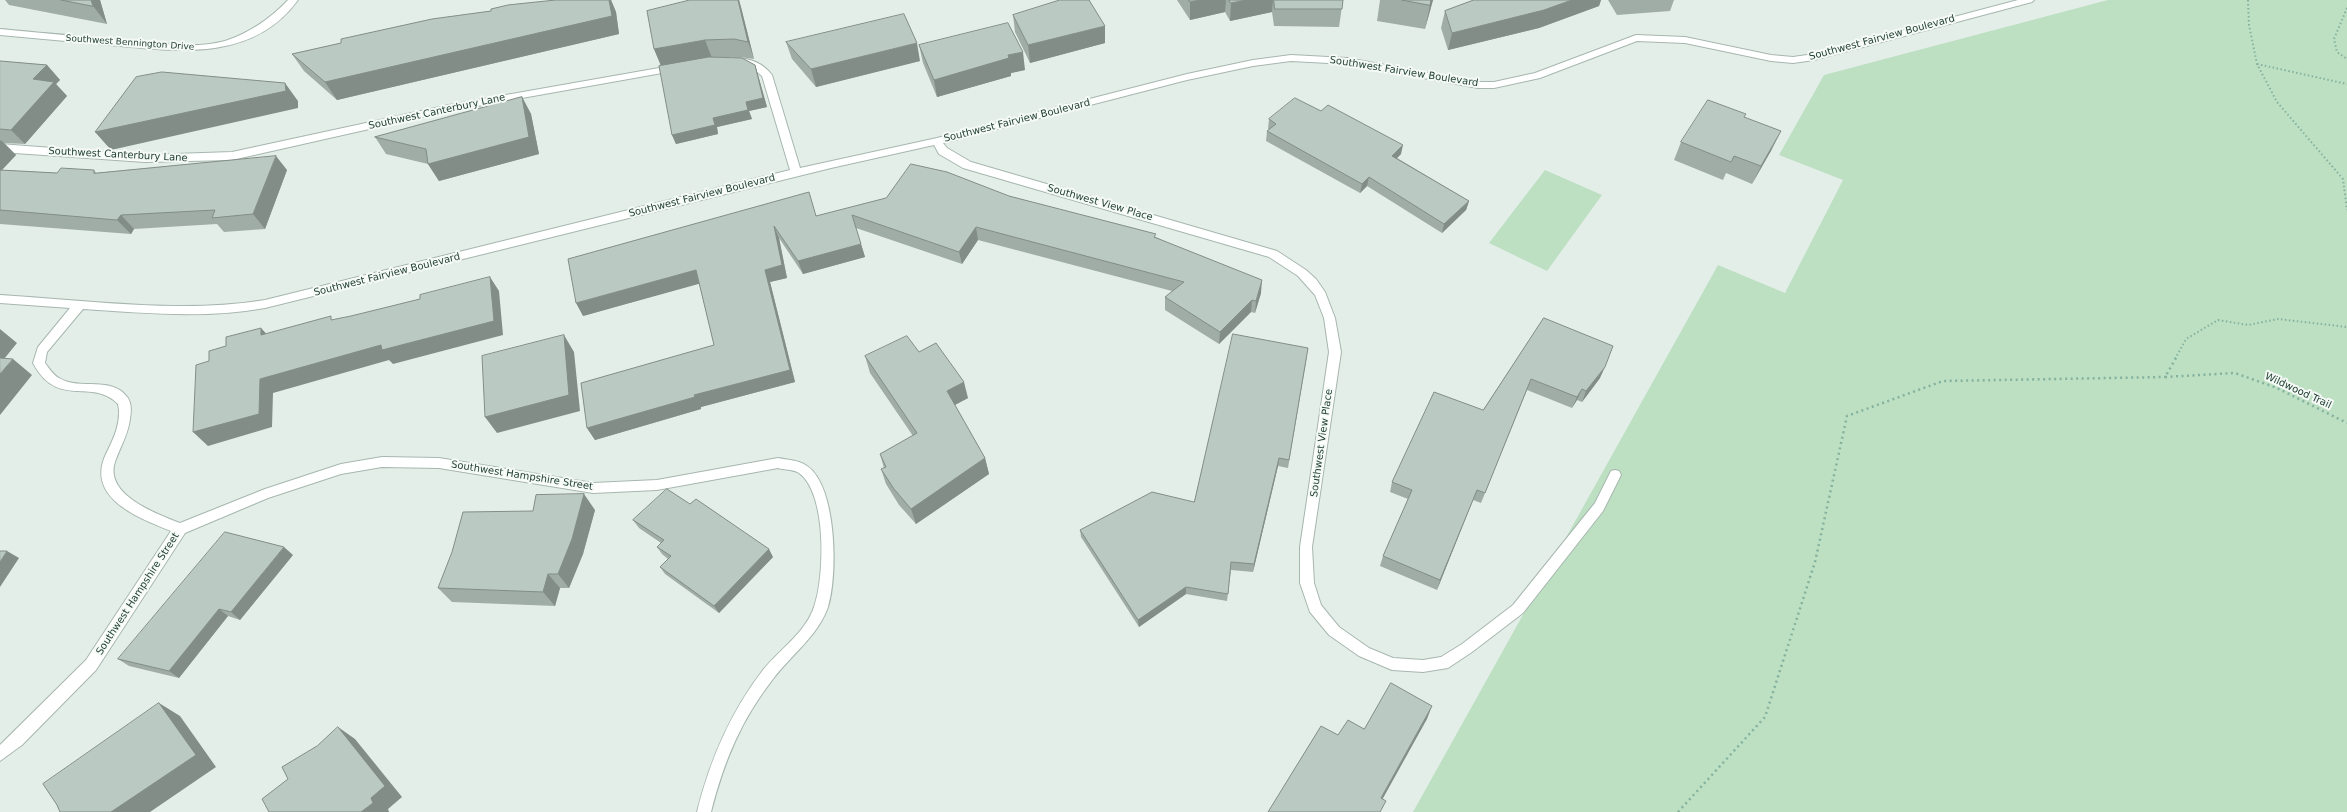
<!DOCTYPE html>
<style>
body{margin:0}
canvas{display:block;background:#e4eee9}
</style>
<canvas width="2347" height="812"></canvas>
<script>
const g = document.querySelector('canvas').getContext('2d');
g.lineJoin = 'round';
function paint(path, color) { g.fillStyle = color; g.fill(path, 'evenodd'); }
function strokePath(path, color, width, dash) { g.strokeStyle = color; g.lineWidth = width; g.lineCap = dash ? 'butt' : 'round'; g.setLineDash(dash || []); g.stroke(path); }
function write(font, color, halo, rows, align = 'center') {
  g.font = font + ' "DejaVu Sans",sans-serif'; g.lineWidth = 4; g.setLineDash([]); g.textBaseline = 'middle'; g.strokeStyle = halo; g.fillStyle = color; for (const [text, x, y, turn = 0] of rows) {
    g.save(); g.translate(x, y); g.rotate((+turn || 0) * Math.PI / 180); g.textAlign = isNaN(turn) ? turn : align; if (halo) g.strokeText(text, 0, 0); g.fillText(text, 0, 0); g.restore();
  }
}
const green = new Path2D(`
 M2108,0h239v812h-934l305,-547 67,28 58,-113 -64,-25 45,-80z
 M1545,170l57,25 -55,76 -58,-28z`);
const pathFar1 = new Path2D(`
 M2248,0l1,25 8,39 20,38 66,77 4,31
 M2347,8l-13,31 3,13 10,7
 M2257,64l90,20
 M2175,359l11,-20 32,-19 30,5 30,-6 69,8`);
const path = new Path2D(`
 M2176,358l-11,19 70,-4 42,15 70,35
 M1678,812l87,-95 50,-155 32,-146 96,-35 222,-4`);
const minor = new Path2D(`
 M288,0h10c-46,63 -122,51 -189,45 -36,-3 -73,-7 -109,-10v-6c46,4 91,9 137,12 28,3 59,8 88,0 24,-8 45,-22 63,-41z
 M2018,0h16l-2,2 -218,58 -21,3 -22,-2 -86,-18 -48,-2 -97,37 -46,10h-16l-131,-24 -56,-3 -38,5 -66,14 -244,63 4,5 24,14 306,89 29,19 10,9 9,13 10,26 6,34 -29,195 2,36 7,22 18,22 30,21 24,10 30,2 18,-3 21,-13 51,-39 82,-102 16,-32 4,-1 4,1 2,4 -18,36 -80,102 -51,39 -24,16 -25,4 -31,-2 -33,-14 -30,-21 -19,-23 -10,-29v-36l29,-195 -5,-34 -9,-23 -17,-19 -29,-19 -306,-89 -24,-14 -5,-9 -103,23 -566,140c-61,11 -121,5 -182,1l-36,43 -2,11c4,5 8,12 14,15 21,13 53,-3 69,20 4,7 3,14 2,21 -2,16 -10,28 -15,43 -11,33 42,52 65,61l85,-34 76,-25 41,-7 57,1 154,25 64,-3 121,-22c9,2 21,2 29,8 30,20 31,110 21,141 -10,29 -37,48 -55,72 -32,41 -49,82 -62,133h-14c13,-52 33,-99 66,-142 16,-20 43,-38 51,-63 11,-30 13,-114 -15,-134 -6,-4 -15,-3 -21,-5l-121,22 -64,3 -154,-25 -57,-1 -41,7 -73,24 -83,35 -89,137 -74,75 -22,16v-16l86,-85 85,-129c-32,-13 -86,-33 -65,-77 8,-16 16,-33 12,-50 -26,-27 -60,6 -85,-41l5,-16 32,-39 -70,-5v-8c86,5 180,19 265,5l525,-130 -28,-94 -13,-10 -17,-3 -2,-2 5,-3c14,0 28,5 37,17l28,93 137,-30 250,-64 66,-14 38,-5 56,3 131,24h16l41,-9 101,-38 49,2 86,18 22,2 21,-3z
 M676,65l3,1v4l-230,41 -217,49 -87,2 -145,-10v-8l145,11 87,-3 217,-47z`);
const wall = new Path2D(`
 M5,0h95l7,24 -98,-19z
 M556,0h55l5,12 3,22 -282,66 -33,-29 -12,-17 199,-43z
 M690,0h49l15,59 -14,-2h-25l40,8 3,10 9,32 -18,4 3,8 -35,8 1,7 -42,10 -4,-9 -11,-70 -7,-16z
 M1177,0h166l-4,27 -65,-1 -2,-14 -42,9 -5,-9 -35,8z
 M1380,0h53l-8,29 -48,-8z
 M1474,0h127l-2,6 -60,22 -91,22 -7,-22 4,-17z
 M1608,0h66l-4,11 -53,4z
 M1013,15l92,28 -75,20 -15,-31z
 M786,42l134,19 -104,26 -24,-28z
 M919,45l106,25 -14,3v3l-74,21 -14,-34z
 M0,61l47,4 13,15 -4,4 11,12 -42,48 -21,-1 12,12 -14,15 55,3 37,-3 2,3 191,-3 -22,59 -41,3 -7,-8 -83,5 -3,5 -131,-10z
 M522,97l9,17 8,40 -100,27 -11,-17 -42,-10 -11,-17z
 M1745,118l27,31 -20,35 -26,-11 -3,7 -49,-20 7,-18z
 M1269,119l132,35 -4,4 72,43 -3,9 -24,23 -75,-47 -7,7 -94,-52 1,-10 3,-2h-2z
 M809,192l7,24 193,-20 147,41 105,56 -6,20 -4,-1 -32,32 -54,-34v-13l7,-6 -194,-51 -16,24 -106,-36 9,29 -62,17 -24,-36 8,40 -17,4 25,100 -94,25v2l-106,31 -8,-12 127,-83 -15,-62 -116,33z
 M1544,318l56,60 -18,24 -5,-2 -5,8 -45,-18 -46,113 -8,-3 -36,90 -57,-24 3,-10 25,-57 -18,-7 2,-10 91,-72z
 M919,352l49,46 -13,7 30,53 4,16 -73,50 -17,-19 -13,-21 -5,-15 3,-1 -4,-14 33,-18 -43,-63 -5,-17z
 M1307,356l-19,112 -10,-2 -25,106 -22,-2 -4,31 -41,-7 -47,33 -58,-90 -1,-7 114,-28z
 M690,504l83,53 -54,56 -54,-39 -5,-7 8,-8 -6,-5 -5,-7 4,-4 -22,-15 -6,-8z
 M595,510l-12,44 -14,34h-9l-5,18 -103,-4 -14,-14z
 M293,555l-53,65 -12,-4 -49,62 -50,-12 -11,-7z`);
const shadedWall = new Path2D(`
 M91,0h9l7,24 -14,-18z
 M609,0h2l5,12 3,22 -282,66 -12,-18z
 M738,0h1l2,7 13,52 -6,-17z
 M1201,0h25l-1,12 -35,8v-18z
 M1246,0h27l-1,12 -42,9 1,-18z
 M1431,0h2l-8,29 5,-24z
 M1572,0h29l-2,6 -60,22 -91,22 4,-17z
 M1105,26v17l-75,20 -2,-18z
 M705,40l7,18 -51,8 -7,-17z
 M917,43l3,18 -104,26 -5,-18z
 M1023,52l2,18 -14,3v3l-74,21 -3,-17 74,-25z
 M47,65l13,15 -4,4 11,12 -42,48 -14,-14 22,-51z
 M755,65l3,10 9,32 -18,4 3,8 -35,8 1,7 -42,10 -4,-9 41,-17 33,-16z
 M285,83l13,18v7l-187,42 -16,-18z
 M522,97l9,17 8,40 -100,27 -11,-17z
 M1781,131l-9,18 -20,35 9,-18z
 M1,140l15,15 -16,17v-31z
 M1403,145l-2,9 -11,11 2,-9z
 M276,156l11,14 -22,59 -12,-15z
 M1369,177l-2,9 -7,7 2,-9z
 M1469,201l-3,9 -24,23 2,-9z
 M121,215l13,14 -3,5 -14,-14z
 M774,226l5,12 8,40 -17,4 25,100 -94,25v2l-106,31 -8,-12 107,-33 71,-125z
 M976,227l2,13 -16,24 -3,-12z
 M861,244l4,13 -62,17 -5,-13z
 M696,270l6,13 -119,33 -7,-13z
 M490,277l9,14 4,44 -110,29 -4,-4 -116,33 -1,34 -64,19 -15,-14 67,-53z
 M1262,280l-1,13 -6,20 1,-12z
 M1252,300l-1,12 -32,32 1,-12z
 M261,328l13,14 -13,-7z
 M0,329l17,14 -17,21z
 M564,335l10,17 6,59 -83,22 -12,-16z
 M13,359l19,16 -32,40v-41z
 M1605,367l-5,11 -18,24 4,-11z
 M964,382l4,16 -17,9 -4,-16z
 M1582,389l-5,11 -5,8 5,-11z
 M985,458l4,16 -73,50 -5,-15z
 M1279,458l-1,8 -25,106 1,-8z
 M1477,490l-40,100 3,-10z
 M584,494l11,16 -12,44 -14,34 -11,-14z
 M284,547l9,8 -53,65 -9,-8z
 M769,549l4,8 -54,56 -5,-7z
 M7,551l12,7 -19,29v-25z
 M548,574l12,14 -5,18 -12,-14z
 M1186,587v7l-47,33 -1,-7z
 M219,609l9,7 -49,62 -10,-7z
 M159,703l21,13 36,51 -66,45h-39z
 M1432,706l-5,13 -50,90 4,-11z
 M338,727l17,12 47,58 -14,12 1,3h-28z`);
const building = new Path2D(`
 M61,0h30l2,6z
 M556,0h53l3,16 -287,66 -33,-28 49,-11v-4l91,-20 59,-8v-2l17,-4z
 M690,0h48l10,42 -14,-3 -29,1 -51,9 -7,-38z
 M1060,0h29l16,26 -77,19 -15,-30z
 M1189,0h12l-11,2z
 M1229,0h17l-15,3z
 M1274,0h69l-1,9h-67z
 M1402,0h29l-1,5z
 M1474,0h98l-28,10 -92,23 -7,-22z
 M904,14l13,29 -106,26 -25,-27z
 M1008,23l15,29 -15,3 1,3 -75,22 -15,-35z
 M709,57l33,1 13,7 8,33 -17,4 2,8 -35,8 2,7 -43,10 -13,-69z
 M0,61l47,4 -14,14 21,3 -43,48 -11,-1z
 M162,72l123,11 1,8 -191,41 41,-55z
 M522,97l7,40 -101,27 -2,-15 -51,-12z
 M1295,98l26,13 7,-6 75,40 -11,11 77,45 -25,23 -75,-47 -7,7 -95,-53 9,-7 -7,-5z
 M1708,100l38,14 -2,3 37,14 -20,35 -27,-10 -3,6 -50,-20z
 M276,156l-23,58 -41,4 3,-8 -94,5 -4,5 -117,-10v-40l57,3 4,-5 33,2v3z
 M911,164l36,8 62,24 147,38 -2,3 108,43 -6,21 -4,-1 -32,32 -55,-35 19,-15 -208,-55 -17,25 -107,-37 9,29 -63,17 -24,-35 8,39 -17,5 25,100 -96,25 1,2 -108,31 -6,-45 133,-38 -18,-75 -120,33 -8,-44 241,-67 7,24 70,-18z
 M490,277l4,44 -112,29 -1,-5 -121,34 -1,35 -66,18 3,-67 13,-4v-10l17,-5v-9l35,-9v7l70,-19v4l20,-4 69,-17v-4z
 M1544,318l69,28 -8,21 -19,24 -4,-2 -5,8 -46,-18 -46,114 -8,-3 -37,90 -57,-24 29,-66 -20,-8 42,-90 49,18z
 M1233,334l75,14 -19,112 -10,-2 -25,106 -23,-2 -3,32 -42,-7 -48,33 -58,-90 72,-38 42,10z
 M564,335l5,60 -84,22 -3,-61z
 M907,336l12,16 17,-9 28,39 -17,9 38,67 -74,51 -17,-20 -13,-20 5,-2 -6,-13 37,-21 -52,-77z
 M0,358l13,1 -13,15z
 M667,489l23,15 6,-5 73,50 -55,57 -54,-39 11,-11 -14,-9 7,-7 -31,-20z
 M584,494l-12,45 -14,35h-10l-5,18 -105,-4 14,-36 11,-40 70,-1 3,-16z
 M225,532l59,15 -53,65 -12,-3 -50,62 -51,-12z
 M0,551h7l-7,11z
 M1391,683l41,23 -51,92 5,3 -6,11h-112l53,-86 17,9 10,-15 16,9z
 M159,703l37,52 -85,57h-51l-3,-7 -14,-21z
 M338,727l47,59 -14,12 2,5 -12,9h-92l-7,-13 26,-20 -6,-12 35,-21z`);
const farStreetnames = [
 ["Southwest Bennington Drive",130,43,4]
];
const streetNames = [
 ["Southwest Fairview Boulevard",1882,38,-15],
 ["Southwest Fairview Boulevard",1404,72,9],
 ["Southwest Canterbury Lane",437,112,-12],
 ["Southwest Fairview Boulevard",1017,121,-14],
 ["Southwest Canterbury Lane",118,155,3],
 ["Southwest Fairview Boulevard",702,196,-14],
 ["Southwest View Place",1100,203,16],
 ["Southwest Fairview Boulevard",387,275,-14],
 ["Wildwood Trail",2298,391,25],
 ["Southwest View Place",1322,443,-82],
 ["Southwest Hampshire Street",522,476,9],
 ["Southwest Hampshire Street",138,594,-57]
];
paint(green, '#bddfc2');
strokePath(minor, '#a6b7af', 2);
strokePath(pathFar1, '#84b29e', 2, [1.5, 2.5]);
strokePath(path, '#84b29e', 2.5, [2, 3.5]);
paint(minor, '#fff');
paint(wall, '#a0ada6');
paint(shadedWall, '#828d87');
paint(building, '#bac9c1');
strokePath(building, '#828d87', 1);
write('9px', '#234135', '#f5faf7', farStreetnames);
write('10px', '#234135', '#f5faf7', streetNames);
</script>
